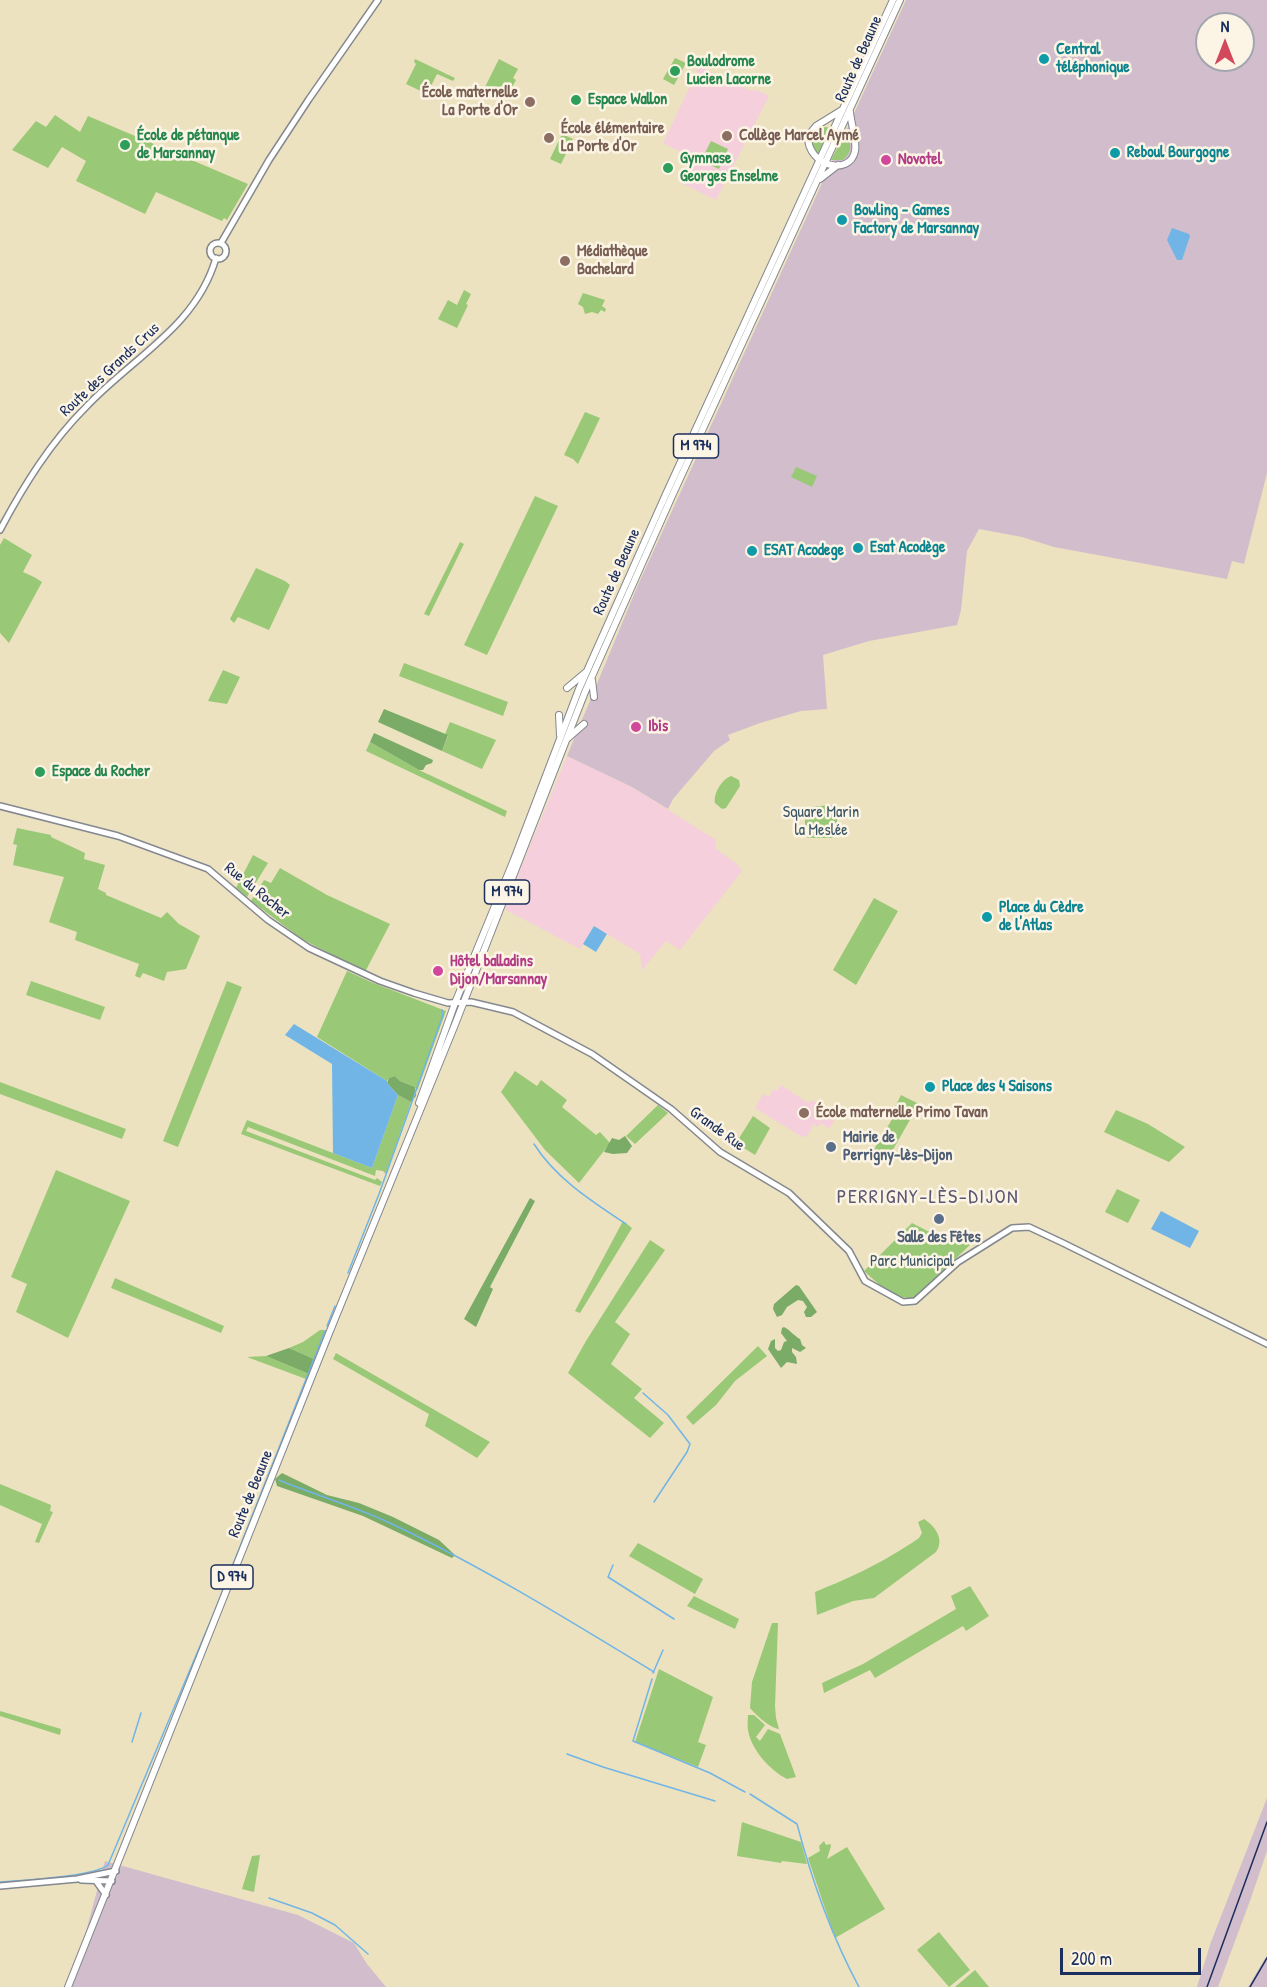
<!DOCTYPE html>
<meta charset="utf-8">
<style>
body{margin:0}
#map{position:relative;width:1267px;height:1987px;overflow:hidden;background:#ece2c0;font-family:"Patrick Hand",sans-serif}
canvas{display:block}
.north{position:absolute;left:1195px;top:12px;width:60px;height:60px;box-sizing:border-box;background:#fcf5e5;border:2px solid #a2a6af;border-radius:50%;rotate:0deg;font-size:16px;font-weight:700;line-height:24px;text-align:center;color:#1b2f5e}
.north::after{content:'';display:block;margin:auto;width:21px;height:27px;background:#d1495b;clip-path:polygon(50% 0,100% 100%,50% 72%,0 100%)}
.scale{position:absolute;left:1060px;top:1948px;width:141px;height:27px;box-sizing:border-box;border:3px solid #1b2f5e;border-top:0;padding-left:8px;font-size:18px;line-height:21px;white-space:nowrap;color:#1b2f5e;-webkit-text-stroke:4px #fcf5e5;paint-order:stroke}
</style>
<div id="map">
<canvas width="1267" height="1987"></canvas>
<div class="north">N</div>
<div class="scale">200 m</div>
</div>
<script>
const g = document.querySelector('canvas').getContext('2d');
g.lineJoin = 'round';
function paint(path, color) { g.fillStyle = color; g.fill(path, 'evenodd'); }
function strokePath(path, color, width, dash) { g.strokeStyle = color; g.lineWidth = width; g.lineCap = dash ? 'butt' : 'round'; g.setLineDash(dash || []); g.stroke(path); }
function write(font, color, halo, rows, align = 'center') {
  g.font = font + ' "Patrick Hand",sans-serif'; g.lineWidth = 5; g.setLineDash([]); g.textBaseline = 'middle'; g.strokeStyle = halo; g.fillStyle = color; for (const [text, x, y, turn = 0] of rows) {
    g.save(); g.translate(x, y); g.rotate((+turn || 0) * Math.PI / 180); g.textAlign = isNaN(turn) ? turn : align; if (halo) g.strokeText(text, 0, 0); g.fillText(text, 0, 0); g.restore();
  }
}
const built = new Path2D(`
 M699,66l50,24h8l12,6 -53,104 -37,-18 13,-24 -29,-15 32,-67 8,4 1,-4 -8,-4z
 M567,756l65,31 84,53 -1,8 22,16 5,7 -62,79 -14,-9 -24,29 -2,-16 -46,-28 -14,23 -76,-40z
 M781,1085l27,18 3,-3 27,14 -9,15 -8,-6 -3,4 -4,-3 -7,12 -5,1 -47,-29 8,-14 6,3 4,-8 4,2z`);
const industrial = new Path2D(`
 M906,0h361v473l-23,91 -12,-3 -5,18 -173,-32 -32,-10 -43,-8 -12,22 -6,59 -4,15 -88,16 -46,14 4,54 -26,2 -41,12 -32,12 2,5 -16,11 -41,48 -5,10 -36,-22 -65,-31 71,-171zM1207,24h36v36h-36z
 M1267,1798v53l-16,47 -33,89h-21l14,-45z
 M105,1861l193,54 56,28 13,21 19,23h-315z
 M1267,1955v32h-19z`);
const green = new Path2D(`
 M675,58l11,5 -12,22 -11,-6z
 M415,59l40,19 -2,3 -16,-7 -10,20 -21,-10 10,-20 -2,-2z
 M499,59l19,10 -5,9 3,2 -6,11 -2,-3 -4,8 -19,-9z
 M55,115l25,17 8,-16 160,68 -21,36 -3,-2 -2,3 -66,-29 -11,22 -69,-33 10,-20 -24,-14 -14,21 -36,-18 24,-29 10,6z
 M826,127l5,1 -12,28c-10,-12 -10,-25 7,-29z
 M562,134l11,5 -12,25 -11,-5z
 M844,135c9,8 8,17 -1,25h-12z
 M711,141l17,8 -9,20 -18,-8z
 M464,290l7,4 -5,10 2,1 -11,23 -19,-9 10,-19 9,5z
 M583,293l22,7 -3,6 4,3 -1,3 -4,-2 -3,4 -6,-2 -7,2 -2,-7 -5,-3z
 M585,412l15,6 -22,46 -5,-5 -9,-4z
 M796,467l21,9 -5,11 -21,-10z
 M535,496l23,10 -71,149 -23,-10z
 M4,538l28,17 -9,17 11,5 8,5 -33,61 -9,-10v-88z
 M460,542l4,2 -35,72 -5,-2z
 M256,568l29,13 5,4 -21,45 -31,-13 -4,6 -4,-4z
 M404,663l104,39 -5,14 -104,-40z
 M223,670l17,7 -13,27 -19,-3z
 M450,722l46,18 -14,29 -40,-18 6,-15 -3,-2z
 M370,742l49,28 88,41 -2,6 -139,-66z
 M731,776l8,4 1,6 -14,22 -4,1 -7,-6c-2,-9 7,-24 16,-27z
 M832,805l5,4v26l-4,3h-25l-3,-4v-25l3,-2z
 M17,828l34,7v2l34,16 -1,6 21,6 -7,24 8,4v2l55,23 6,-6 12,12 21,12 -14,33 -19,3 -3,9 -21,-8 -3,5 -5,-2 4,-12 -64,-24 2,-8 -28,-10 15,-45 -51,-12 4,-20 -4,-1z
 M253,855l15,8 -21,34 -11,-9z
 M280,868l47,27 63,29 -25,48 -63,-33 -51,-38 13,-21 7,3z
 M874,898l24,13 -42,74 -23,-15z
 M347,971l24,11 75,29 -29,80 -2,-4 -15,-6 -5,-5 -6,2 -2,3 -70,-44z
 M31,981l74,26 -5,13 -74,-25z
 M227,981l15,6 -64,160 -15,-6z
 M515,1071l22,15 4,-6 26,20 -5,7 34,28 4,-3 10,11 -31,40 -34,-33 -44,-58z
 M0,1082l126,47 -4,10 -122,-45z
 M398,1095l13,7 -25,72 -3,-3 -7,-1 -1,6 -127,-49 -2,4 129,49 2,-2 5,4 -2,4 -139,-52 6,-14 125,48z
 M901,1095l18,9 -32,56 -14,-9 21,-35 -3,-1z
 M658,1105l10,8 -33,31 -9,-8z
 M1116,1110l32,14 37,23 -16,15 -65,-30z
 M753,1116l17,12 -15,27 -19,-12z
 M56,1170l74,31 -62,137 -52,-26 11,-28 -16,-7z
 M1117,1189l23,11 -12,23 -23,-11z
 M623,1221l9,7 -52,85 -5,-2z
 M912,1223l33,17 5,-6 20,11 -56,53c-23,1 -35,-14 -50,-27z
 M650,1240l15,10 -50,72 15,12 -19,30 31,25 -8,9 30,25 -14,15 -82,-65 18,-32z
 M115,1278l109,48 -3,7 -110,-45z
 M320,1330h6l-12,29 -25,-11 14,-6z
 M758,1346l9,10 -32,25 -19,24 -23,20 -7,-8z
 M336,1353l154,89 -13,16 -52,-32 4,-12 -96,-55z
 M266,1356l43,18 -3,5 -59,-22z
 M0,1484l51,21 -1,6 3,1 -14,31 -4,-1 7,-18 -42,-19z
 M924,1519c11,7 21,20 12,33l-62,46 -21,3 -36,14 -2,-23c39,-16 69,-30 104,-54l3,-5 -4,-11z
 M638,1543l65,36 -8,15 -66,-38z
 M970,1586l19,30 -23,15 -3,-5 -88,52 -5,-8 -46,23 -2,-10 41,-19 93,-55 -5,-13z
 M694,1596l45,23 -4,10 -48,-23z
 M772,1623h6l-3,83 1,12 3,11c-9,-1 -23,-14 -29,-21l2,-26z
 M659,1669l54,28 -15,45 8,3 -8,22 -63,-25z
 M0,1711l61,18 -1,6 -60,-19z
 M748,1715h6l11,10 -9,12 4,4 8,-12 12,5 16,43 -9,2c-16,-8 -36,-29 -39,-49 -1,-4 0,-10 0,-15z
 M742,1822l59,20 6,22 -25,-3 -1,2 -44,-7z
 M824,1841l2,4 4,-1 1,2 -4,13 20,-12 38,62 -50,29 -27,-80 12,-7 -1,-5z
 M260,1855l-6,37 -12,-3 10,-33z
 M939,1932l31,38 -21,17 -32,-37z
 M975,1970l14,17h-34z`);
const forest = new Path2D(`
 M384,709l64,26 -6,16 -64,-29z
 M374,733l59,27 -1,3 -6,2 -3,5h-4l-49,-28z
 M395,1076l5,5 15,6 1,9 -5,6 -13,-7 -11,-12 2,-5z
 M625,1136l7,10 -5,7 -14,1 -9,-2 8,-14 7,2z
 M530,1198l5,3 -45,86 3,2 -17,38 -12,-8z
 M796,1285l3,1 18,26 -6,5h-5l-2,-5 3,-5 -4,-6 -5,-1 -11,7 -5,8 -5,2 -4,-8 1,-5z
 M784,1327c6,3 9,8 16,12l2,6 4,3 -6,4 -8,-4v4l4,5 1,7 -10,-2 -6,6 -13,-19 3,-8 4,-2v9l3,3 3,-1 3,-8 3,-1 -6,-8 1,-5z
 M289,1348l25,11 -5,15 -43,-18z
 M282,1473l45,22 32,8 34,14 46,23 16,15 -3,3 -89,-42 -86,-30 -2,-7z`);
const water = new Path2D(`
 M1172,228l17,6 1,2 -8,24h-5l-10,-20z
 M594,926l13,8 -11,18 -13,-8z
 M294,1024l93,57v2l11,12 -26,73 -39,-15 -1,-89 -47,-29z
 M1161,1211l38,20 -9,17 -39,-19z`);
const stream = new Path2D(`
 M534,1144c22,35 59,58 92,80
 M348,1273l31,-79 64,-179 -1,-5
 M327,1326l8,-20
 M643,1393l25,22 22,29 -3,8 -33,50
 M279,1480c36,15 75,26 111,43 91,43 177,96 264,149
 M613,1565l-5,12 66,42
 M653,1673l10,-23
 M652,1679l-19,62 77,32 35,19
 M132,1742l9,-29
 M567,1754l36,13 112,34
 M750,1794l47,30c15,57 34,111 62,163
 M0,1882c20,-1 95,-6 108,-17l105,-250 112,-284
 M269,1898l43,15 23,12 33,29`);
const tertiary = new Path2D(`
 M210 251a8 8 0 1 1 16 0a8 8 0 1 1-16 0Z
 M221,243l48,-83 40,-61 69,-99
 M0,530c24,-45 50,-87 86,-123 46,-49 110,-80 130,-149
 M81,1880l31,1
 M96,1881l10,14
 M0,1886l77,-7 39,-8`);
const secondary = new Path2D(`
 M0,806l118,30 90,33 60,51 41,28 71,33 34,12 34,10 23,-1 42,10 79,42 79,55 49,43 69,41 60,58 16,30 38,21 12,-1 43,-39 54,-34 17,-1 34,16 204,101`);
const primary = new Path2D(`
 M842,110l-26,16 -8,10c-1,30 42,41 47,15 2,-11 -4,-27 -5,-39
 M820,179l18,-14
 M592,680l2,17
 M567,688l19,-16
 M559,715l1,20
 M568,738l16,-14
 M419,1103l36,-100 58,-141 66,-173 87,-195 227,-494
 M68,1987l262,-656 124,-304 131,-335 87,-196 228,-496`);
const rail = new Path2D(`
 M1207,1987l60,-165
 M1250,1987l17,-29`);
const markers = [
 [1044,59,6,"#0f9aa8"],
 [675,71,6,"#2e9e5b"],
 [576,100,6,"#2e9e5b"],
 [530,102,6,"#8d6e63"],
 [727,136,6,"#8d6e63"],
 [549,138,6,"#8d6e63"],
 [125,145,6,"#2e9e5b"],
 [1115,153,6,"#0f9aa8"],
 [886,160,6,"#d1479c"],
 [668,168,6,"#2e9e5b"],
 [842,220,6,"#0f9aa8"],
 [565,261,6,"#8d6e63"],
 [858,548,6,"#0f9aa8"],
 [752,551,6,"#0f9aa8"],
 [636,727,6,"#d1479c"],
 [40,772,6,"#2e9e5b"],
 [987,917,6,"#0f9aa8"],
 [438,971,6,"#d1479c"],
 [930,1087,6,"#0f9aa8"],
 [804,1113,6,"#8d6e63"],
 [831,1147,6,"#5c6f8a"],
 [939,1219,6,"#5c6f8a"]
];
const shields = [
 [696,446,45],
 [507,892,45],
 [232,1577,42]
];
const shieldNames = [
 ["M 974",696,446],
 ["M 974",507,892],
 ["D 974",232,1577]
];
const cultureNames = [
 ["Central",1056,50],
 ["téléphonique",1056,68],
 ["Reboul Bourgogne",1127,153],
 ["Bowling - Games",854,211],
 ["Factory de Marsannay",854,229],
 ["Esat Acodège",870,548],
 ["ESAT Acodege",764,551],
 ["Place du Cèdre",999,908],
 ["de l'Atlas",999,926],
 ["Place des 4 Saisons",942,1087]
];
const streetNames = [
 ["Route de Beaune",859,59,-66],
 ["Route des Grands Crus",110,370,-43],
 ["Route de Beaune",617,572,-66],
 ["Rue du Rocher",257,891,39],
 ["Grande Rue",717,1129,36],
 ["Route de Beaune",251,1494,-68]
];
const leisureNames = [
 ["Boulodrome",687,62],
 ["Lucien Lacorne",687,80],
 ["Espace Wallon",588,100],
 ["École de pétanque",137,136],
 ["de Marsannay",137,154],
 ["Gymnase",680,159],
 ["Georges Enselme",680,177],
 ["Espace du Rocher",52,772]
];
const educationNames = [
 ["École maternelle",518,93,"right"],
 ["La Porte d'Or",518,111,"right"],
 ["École élémentaire",561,129],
 ["La Porte d'Or",561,147],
 ["Collège Marcel Aymé",739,136],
 ["Médiathèque",577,252],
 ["Bachelard",577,270],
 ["École maternelle Primo Tavan",816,1113]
];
const hotelNames = [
 ["Novotel",898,160],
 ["Ibis",648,727],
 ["Hôtel balladins",450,962],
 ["Dijon/Marsannay",450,980]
];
const parkNames = [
 ["Square Marin",821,813],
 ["la Meslée",821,831],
 ["Parc Municipal",912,1262]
];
const serviceNames = [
 ["Mairie de",843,1138],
 ["Perrigny-lès-Dijon",843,1156],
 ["Salle des Fêtes",939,1238,"center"]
];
const quarterNames = [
 ["PERRIGNY-LÈS-DIJON",928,1198]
];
paint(built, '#f5cfdc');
paint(industrial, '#d1bdcc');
paint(green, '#99c876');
paint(forest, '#7aac67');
paint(water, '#70b5e6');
strokePath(stream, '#70b5e6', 1.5);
strokePath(tertiary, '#84888f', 8);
strokePath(secondary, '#84888f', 8);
strokePath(primary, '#84888f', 8);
strokePath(tertiary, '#fff', 5);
strokePath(secondary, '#fff', 5);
strokePath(primary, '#fff', 6);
strokePath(rail, '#1b2f5e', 1.5);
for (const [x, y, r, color] of markers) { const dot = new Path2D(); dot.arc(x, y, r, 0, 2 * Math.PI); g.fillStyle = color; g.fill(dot); strokePath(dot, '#fcf5e5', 2); }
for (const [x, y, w] of shields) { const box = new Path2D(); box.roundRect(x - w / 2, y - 12, w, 24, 4.5); g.fillStyle = '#fcf5e5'; g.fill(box); strokePath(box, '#1b2f5e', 1.5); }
write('bold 15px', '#1b2f5e', null, shieldNames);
write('bold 16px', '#0d838f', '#fcf5e5', cultureNames, 'left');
write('16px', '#1b2f5e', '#fcf5e5', streetNames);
write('bold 16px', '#27864d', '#fcf5e5', leisureNames, 'left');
write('bold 16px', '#785e54', '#fcf5e5', educationNames, 'left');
write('bold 16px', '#b23c85', '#fcf5e5', hotelNames, 'left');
write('16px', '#3a5564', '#fcf5e5', parkNames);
write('bold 16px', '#4e5e75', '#fcf5e5', serviceNames, 'left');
g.letterSpacing = '1.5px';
write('20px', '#5c5872', '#fcf5e5', quarterNames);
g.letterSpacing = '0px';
</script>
